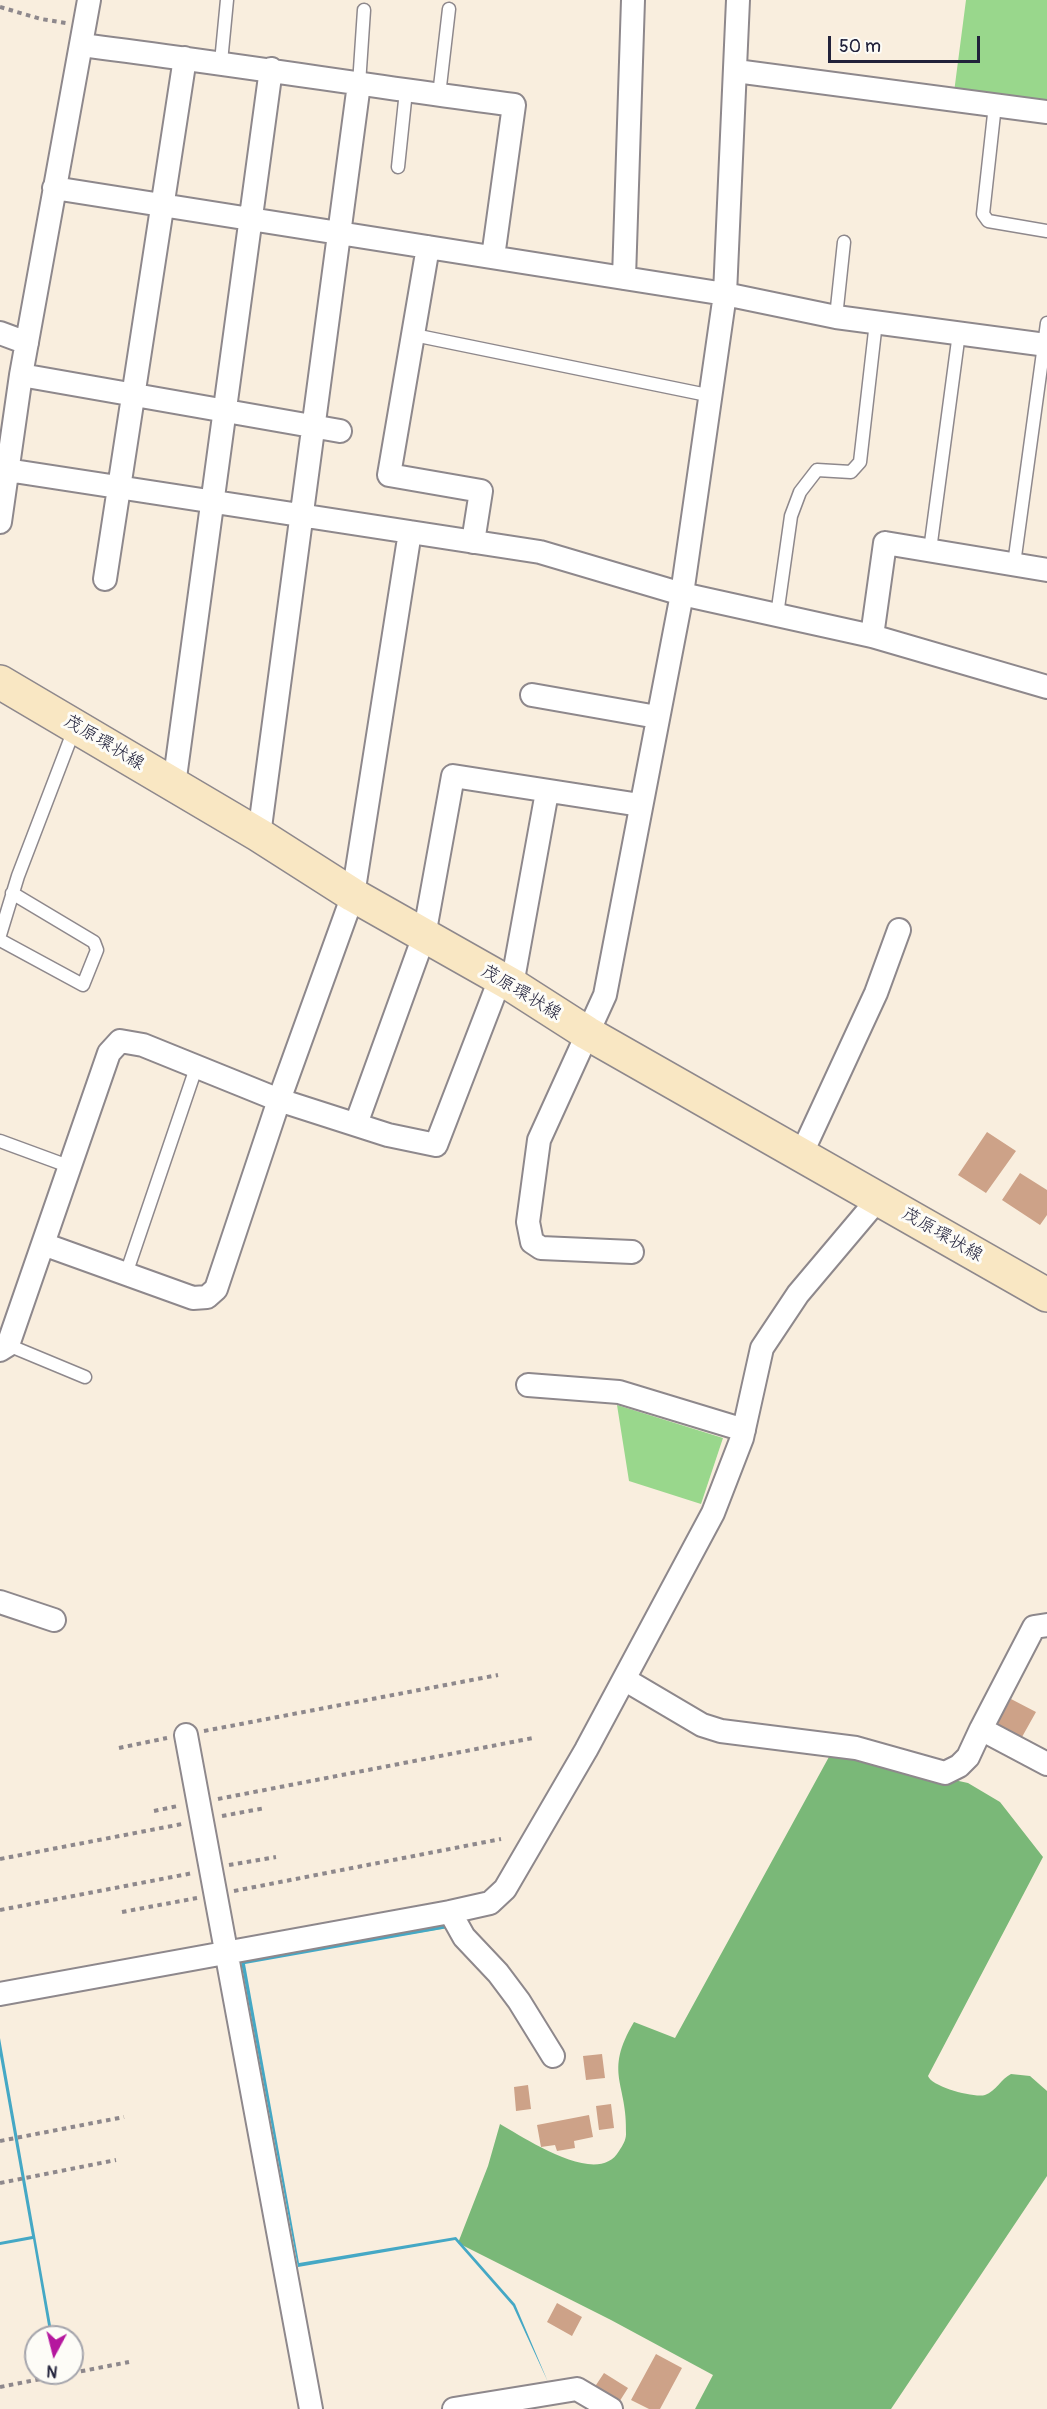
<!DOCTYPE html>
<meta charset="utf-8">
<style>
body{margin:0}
#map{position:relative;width:1047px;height:2409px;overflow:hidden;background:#f9eede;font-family:Pangolin,sans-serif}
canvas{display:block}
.north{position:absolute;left:24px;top:2325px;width:60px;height:60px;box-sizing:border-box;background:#fdfcf7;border:2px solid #a5a5ac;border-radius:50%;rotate:187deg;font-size:16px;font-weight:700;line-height:24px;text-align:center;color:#22223b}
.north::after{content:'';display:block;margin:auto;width:21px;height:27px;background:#b5179e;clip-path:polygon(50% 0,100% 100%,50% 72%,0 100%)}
.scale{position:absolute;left:828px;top:36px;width:152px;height:27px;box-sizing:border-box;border:3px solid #22223b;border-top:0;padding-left:8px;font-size:18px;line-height:21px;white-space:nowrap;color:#22223b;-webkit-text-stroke:4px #fdfcf7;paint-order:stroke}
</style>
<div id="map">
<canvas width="1047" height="2409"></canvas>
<div class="north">N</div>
<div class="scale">50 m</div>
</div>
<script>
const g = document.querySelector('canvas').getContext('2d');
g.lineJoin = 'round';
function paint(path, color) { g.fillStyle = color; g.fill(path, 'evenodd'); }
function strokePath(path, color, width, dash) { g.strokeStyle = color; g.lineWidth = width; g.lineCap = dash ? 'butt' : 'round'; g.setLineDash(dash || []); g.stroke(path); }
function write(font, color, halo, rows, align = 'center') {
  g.font = font + ' Pangolin,"Klee One",sans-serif'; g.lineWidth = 6; g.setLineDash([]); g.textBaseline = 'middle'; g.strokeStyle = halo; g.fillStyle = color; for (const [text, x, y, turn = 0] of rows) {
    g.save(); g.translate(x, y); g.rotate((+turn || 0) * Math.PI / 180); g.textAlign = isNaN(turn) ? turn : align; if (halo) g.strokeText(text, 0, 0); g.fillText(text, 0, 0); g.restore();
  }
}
const green = new Path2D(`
 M966,0h81v112l-94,-12z
 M617,1405l106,33 -22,66 -72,-23z
 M442,1920l6,8 -207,34 57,308 -6,1 -54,-302 1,-10z`);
const forest = new Path2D(`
 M830,1755l14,1 124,27 32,19 43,55 -115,219c4,11 46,22 57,19 11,-4 16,-16 26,-21l19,2 17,15v85l-156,233h-196l18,-34 -102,-55 -153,-77 30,-77 12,-42c25,14 98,64 119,27 4,-6 7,-11 7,-17 2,-51 -23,-60 8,-112l41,16z`);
const water = new Path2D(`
 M448,1925v3l-203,36 54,299 157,-26 59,67 33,78 -35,-76 -58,-66 -157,27 -57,-305z
 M0,2038l53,299h-3l-17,-98 -33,6v-3l32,-6 -32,-180z`);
const building = new Path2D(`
 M987,1132l29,19 -30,42 -28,-18z
 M1020,1173l27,17v25l-7,10 -38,-25z
 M1011,1699l25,13 -14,25 -25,-13z
 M602,2054l3,24 -19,2 -3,-24z
 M528,2085l3,24 -15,2 -2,-24z
 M611,2104l3,24 -15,2 -3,-24z
 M589,2115l4,22 -19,4 1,7 -18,3 -2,-6 -14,2 -4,-22z
 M557,2303l25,14 -10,19 -25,-14z
 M656,2354l26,14 -22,41h-11l-18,-9z
 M604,2373l24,15 -12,19 -24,-16z`);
const path = new Path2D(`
 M0,7l41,12 25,4
 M204,1731l294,-56
 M119,1748l48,-10
 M218,1799l315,-61
 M154,1811l24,-5
 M222,1816l43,-8
 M0,1859l182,-35
 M229,1865l47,-8
 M234,1891l267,-52
 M0,1910l193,-37
 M122,1912l75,-14
 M0,2141l124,-24
 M0,2183l116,-23
 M72,2373l57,-11
 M0,2387l71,-14`);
const lane = new Path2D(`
 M221,62l6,-62
 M359,84l5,-74
 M439,95l10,-86
 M995,105l-12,109 5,7 59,10
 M398,167l8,-76
 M836,317l8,-75
 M414,335l298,61
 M930,550l29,-217
 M1014,564l33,-241
 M777,615l14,-99 9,-24 17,-22 34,2 9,-10 16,-140
 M0,935l18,-59 57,-149
 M0,940l83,45 14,-35 -3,-8 -82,-49
 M0,1141l68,25
 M126,1274l70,-206
 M8,1345l77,32`);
const street = new Path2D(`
 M81,45c145,18 288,41 433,60l-21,152
 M736,71l311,41
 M54,188l671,106 111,23 211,28
 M428,247l-39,228 92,16 -8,51
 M624,278l9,-278
 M0,333l27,10
 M21,375l319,56
 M7,470l533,82 142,42 190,42 175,51
 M0,522l21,-147 68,-375
 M105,579l80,-521
 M872,636l13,-93 162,27
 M532,695l125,22
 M174,785l97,-716
 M259,835l100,-751
 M512,985l35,-193
 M356,1124l68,-188 29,-160 187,29
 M801,1155l75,-162 23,-63
 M43,1244l150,54 14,-1 9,-8 63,-189 74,-205 57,-363
 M632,1252l-91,-4 -9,-6 -4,-20 11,-82 66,-145 77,-401 43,-300 13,-294
 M0,1350l8,-5 101,-292 11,-12 23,4 136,55 109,35 48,10 64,-166
 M528,1385l91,7 125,38
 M0,1602l54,18
 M624,1679l78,46 19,6 135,17 89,25 14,-7 9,-9 13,-28 66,35
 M981,1729l53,-102 13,-2
 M186,1735l125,674
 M450,1912l14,25 34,36 21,28 34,55
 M0,1994l450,-82 40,-9 15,-14 81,-139 127,-237 29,-75 20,-90 36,-54 81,-96
 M454,2409l123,-20 34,20`);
const secondary = new Path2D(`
 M0,682l259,153 94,60 159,90 75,48 460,262`);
const streetNames = [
 ["茂原環状線",104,743,31],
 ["茂原環状線",521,993,31],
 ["茂原環状線",942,1235,30]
];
paint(green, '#99d78c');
paint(forest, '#7ab878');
paint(water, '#45a8c5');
paint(building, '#cda288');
strokePath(lane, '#8e888c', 15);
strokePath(street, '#8e888c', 26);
strokePath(secondary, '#8e888c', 36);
strokePath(path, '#8e888c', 4, [4.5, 4.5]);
strokePath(lane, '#fff', 12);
strokePath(street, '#fff', 22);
strokePath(secondary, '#f9e7c3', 33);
write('18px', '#22223b', '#fdfcf7', streetNames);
</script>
